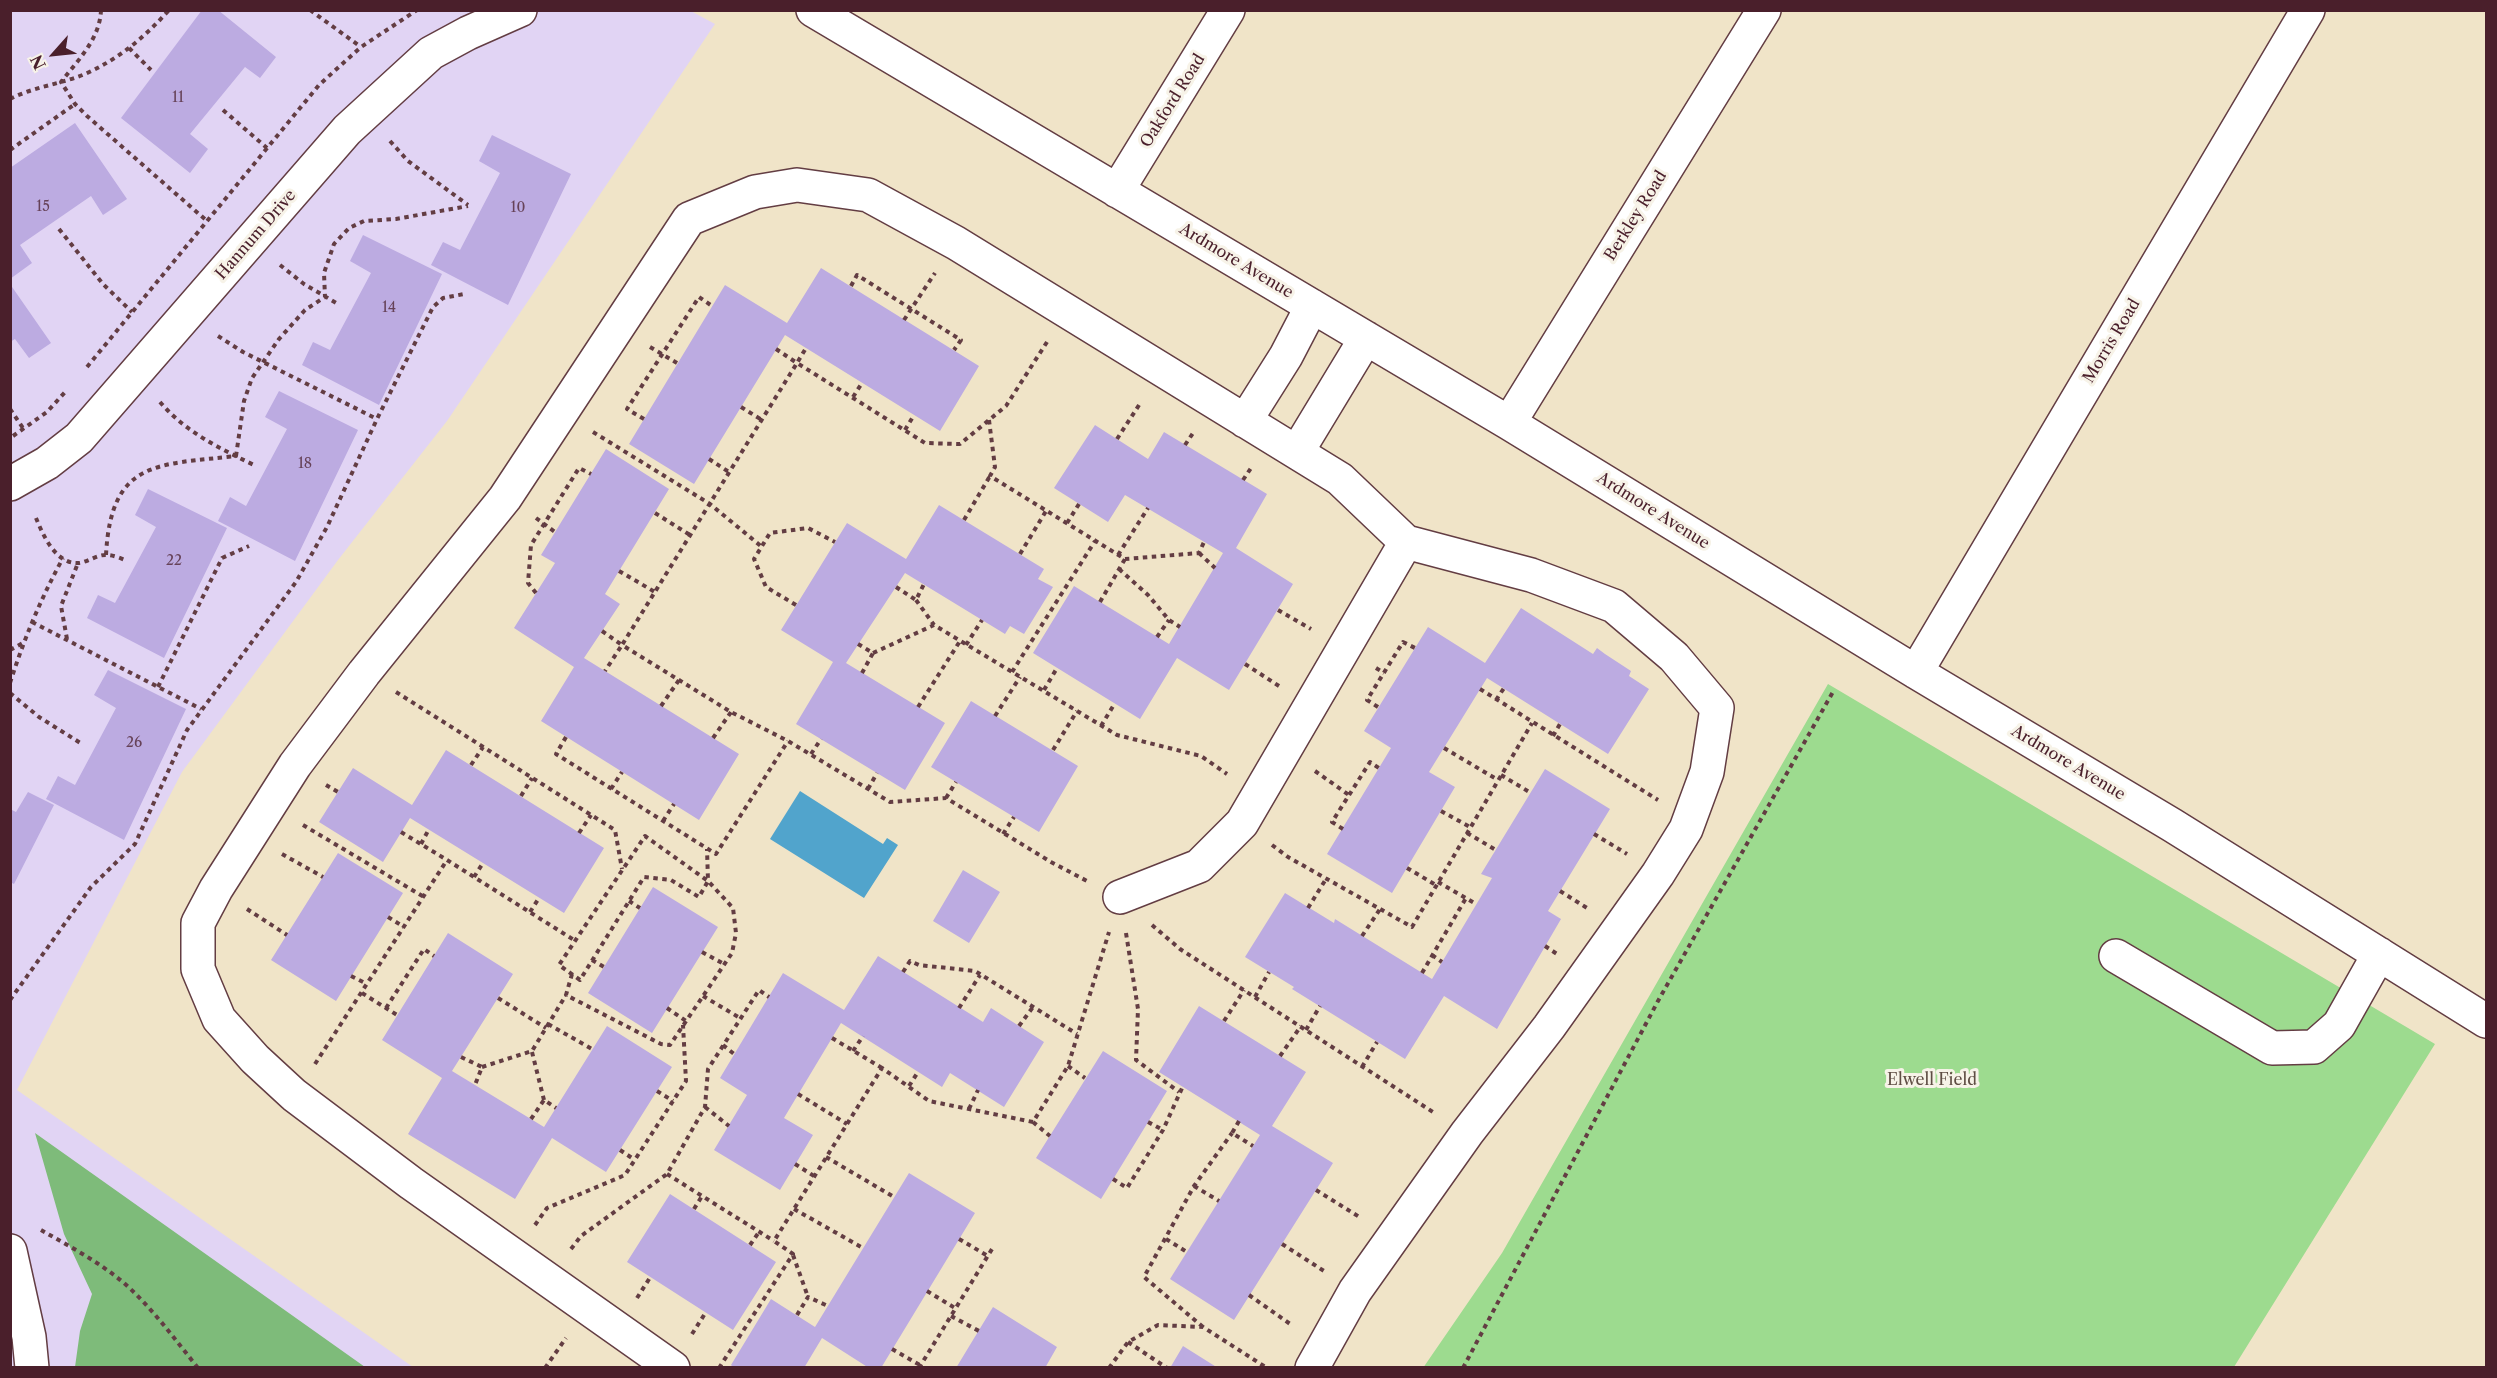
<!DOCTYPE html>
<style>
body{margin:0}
#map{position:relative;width:2497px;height:1378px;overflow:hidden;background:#f0e4c8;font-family:"Libre Caslon Text",serif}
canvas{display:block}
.frame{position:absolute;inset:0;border:12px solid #4a1f2b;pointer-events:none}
.north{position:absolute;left:24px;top:24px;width:60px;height:60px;-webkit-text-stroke:4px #f7f3e8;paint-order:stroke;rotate:243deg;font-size:16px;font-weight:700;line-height:24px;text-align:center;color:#4a1f2b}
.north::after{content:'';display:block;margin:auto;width:21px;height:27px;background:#4a1f2b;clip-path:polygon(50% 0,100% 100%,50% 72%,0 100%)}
</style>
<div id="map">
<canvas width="2497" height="1378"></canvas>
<div class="frame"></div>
<div class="north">N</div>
</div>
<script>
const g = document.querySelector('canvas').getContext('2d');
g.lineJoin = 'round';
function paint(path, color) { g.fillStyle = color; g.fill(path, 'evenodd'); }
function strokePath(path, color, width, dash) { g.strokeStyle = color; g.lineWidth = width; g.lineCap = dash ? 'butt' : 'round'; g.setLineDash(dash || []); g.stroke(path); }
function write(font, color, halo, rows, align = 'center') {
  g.font = font + ' "Libre Caslon Text",serif'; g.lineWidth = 6; g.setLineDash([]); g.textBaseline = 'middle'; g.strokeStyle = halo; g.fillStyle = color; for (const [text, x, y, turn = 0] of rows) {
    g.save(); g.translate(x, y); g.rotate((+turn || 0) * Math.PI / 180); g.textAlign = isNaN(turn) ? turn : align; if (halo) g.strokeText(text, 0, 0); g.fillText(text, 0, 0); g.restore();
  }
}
const built = new Path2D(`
 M689,10l26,14 -268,397 -109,139 -156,212 -165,318 396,277h-402l-1,-1356z`);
const green = new Path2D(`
 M1828,684l607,360 -201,323 -811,1 79,-115z`);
const forest = new Path2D(`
 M35,1133l330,234h-290l5,-36 12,-37 -28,-60z`);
const water = new Path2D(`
 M800,791l83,53 4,-6 11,7 -34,53 -94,-59z`);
const building = new Path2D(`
 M202,10h16l58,47 -16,21 -15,-11 -55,67 18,15 -18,24 -69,-55z
 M75,123l52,76 -24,16 -12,-19 -71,49 12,18 -22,16v-111z
 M492,135l79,39 -63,131 -77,-40 12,-23 17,8 40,-77 -21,-12z
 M363,235l79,39 -63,131 -77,-40 11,-23 17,8 41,-77 -21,-12z
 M821,268l158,98 -39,65 -155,-96 -91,149 -65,-40 96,-159 62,38z
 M10,284l41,59 -22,15 -14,-19 -5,3z
 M279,391l79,39 -63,131 -77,-40 12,-24 16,9 41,-77 -22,-12z
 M1095,425l53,34 16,-27 103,62 -31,54 57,36 -64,106 -52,-32 -37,61 -107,-66 41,-67 95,58 54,-91 -98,-58 -17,27 -54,-34z
 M606,449l63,40 -64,105 15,10 -36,54 155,96 -40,66 -158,-99 33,-54 -60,-39 41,-65 -14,-8z
 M148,489l79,39 -63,130 -77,-40 11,-23 17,8 41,-76 -21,-12z
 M939,505l105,64 -6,10 15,8 -29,47 -14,-8 -5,8 -100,-61 -59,90 99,60 -40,67 -109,-66 37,-62 -52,-32 66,-107 59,36z
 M1521,608l72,46 4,-6 8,6 26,17 -2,5 20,13 -41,65 -121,-76 -58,94 26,15 -63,106 -65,-39 64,-106 -27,-17 64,-104 57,36z
 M108,670l78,39 -62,131 -78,-41 12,-23 17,9 41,-77 -22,-13z
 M971,701l107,65 -39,66 -108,-65z
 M446,750l158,98 -40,65 -154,-95 -27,44 -64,-40 34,-54 59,37z
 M1545,769l65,40 -62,102 13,8 -64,110 -53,-33 -39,63 -113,-70 2,-2 -49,-30 40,-64 49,30 1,-4 97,60 60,-101 -11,-4z
 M28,792l26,13 -40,79 -4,-2v-73l6,3z
 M338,853l65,40 -67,108 -65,-41z
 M963,870l37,22 -31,51 -36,-22z
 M653,887l65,40 -66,106 -64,-40z
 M448,933l65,41 -61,97 92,56 63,-101 65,41 -66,105 -54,-34 -37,61 -107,-65 34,-56 -60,-38z
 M878,956l105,66 8,-14 53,34 -40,65 -54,-34 -8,14 -101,-64 -57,95 29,17 -33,55 -66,-40 33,-55 -27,-17 63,-105 61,37z
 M1199,1006l107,66 -34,54 61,37 -99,157 -64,-41 90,-144 -101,-63z
 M1103,1051l64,40 -66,108 -65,-41z
 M909,1173l66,40 -94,155h-12l-47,-30 -18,30h-70l-3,-3 40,-66 44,28z
 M670,1194l106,68 -43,68 -106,-68z
 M993,1307l64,40 -12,21h-89z
 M1183,1346l35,22h-48z`);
const path = new Path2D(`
 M101,10c-1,29 -23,50 -40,72l14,22 12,12 120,105
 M310,10l51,37
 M129,48l22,22
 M10,99c23,-12 51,-15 75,-25 34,-15 60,-37 84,-64
 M223,110l44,38
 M390,141l18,20 60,44
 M10,150l65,-46
 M59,229l44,55 29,28
 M280,265l24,19 34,20
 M851,286l6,-11 104,65 -7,10
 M904,320l31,-47
 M218,336l25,16 134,67
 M1047,342l-41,64 -46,38 -35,-1 -128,-80 -175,282 109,67 57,29 102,61 56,-4 105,64 36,19
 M650,347l27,16
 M776,349l21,14 9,-15
 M87,367l232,-282 42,-38 56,-37
 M853,397l9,-14
 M160,402c25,30 61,47 96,64
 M741,407l21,13
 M10,409l13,19
 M644,419l-17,-10 72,-112 13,9
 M989,420l6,47 -5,9 135,83 74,-6 5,-11
 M905,430l9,-15
 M593,432l117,72 52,43
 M13,436l34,-24 19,-21
 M1117,439l24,-37
 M1185,445l8,-12
 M709,459l20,13
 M1243,480l8,-12
 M655,513l35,22
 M36,518c7,17 20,47 43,45 9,-1 19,-9 28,-8 6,0 13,3 18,5
 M536,518l19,14
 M964,520l26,-44
 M1067,523l12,-19
 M1199,553l16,15
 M1020,554l26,-43
 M106,555c5,-96 52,-90 130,-99l8,-55 8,-23 27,-39 26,-29 20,-13 -1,-24 10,-29 15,-16 15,-7 32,-2 72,-13
 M1118,555l30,-47
 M1119,569l29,26 21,25 11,7
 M619,571l36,21
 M896,587l20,13 8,-16
 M536,593l-8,-10 3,-38 48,-77 12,6
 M916,600l18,25
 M1100,602l25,-43
 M796,605l-30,-18 -12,-28 16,-26 38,-5 27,14
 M1278,610l33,19
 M32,622l169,87
 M602,631l20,14 -17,26
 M1157,637l12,-17
 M67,639l-6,-33 17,-43
 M858,644l15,9 -11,20
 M966,645l16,-25
 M10,650l13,-7
 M873,653l61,-28 183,110 84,21 26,18
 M1245,664l34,22
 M1376,668l8,5
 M1012,672l83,-131
 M10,683c14,-44 31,-85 53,-125
 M158,687l64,-129 27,-12
 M1480,689l178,111
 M1044,690l13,-22
 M396,692l219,138 7,39
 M10,693l29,24 43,27
 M1496,700l8,-12
 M661,706l18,-26
 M918,707l42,-66
 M1378,707l-11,-7 36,-58 12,6
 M995,716l25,-39
 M1101,726l14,-23
 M1553,736l7,-12
 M566,737l-10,17 160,100 72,-113
 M713,738l18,-26
 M1444,748l54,32
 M1053,750l24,-39
 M811,754l10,-15
 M471,765l12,-18
 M1315,771l34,24
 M1501,775l30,18
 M326,785l12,7
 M611,789l11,-17
 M868,789l9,-16
 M521,796l11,-18
 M946,798l10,-16
 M1441,811l29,16
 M663,821l11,-17
 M303,825l121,72
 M1343,829l-11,-7 38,-60 9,6
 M401,832l46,28
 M579,833l12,-18
 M1467,833l29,17
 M1003,834l11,-17
 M1594,834l33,20
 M421,844l8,-15
 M1272,845l16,12 124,70 120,-204
 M282,854l41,23
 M1407,868l29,17
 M474,877l9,-14
 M1438,882l38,22
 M1560,891l27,17
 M629,901l11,7
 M1308,908l18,-29
 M247,909l40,26
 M530,912l9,-14
 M388,917l16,10
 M1152,925l28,24 256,165
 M1126,933l12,76 -2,51 43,32
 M1362,936l18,-27
 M1545,946l12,8
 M702,952l22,12
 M1432,955l10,7
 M592,960l12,7
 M903,972l7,-11 9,4 56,6 102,63
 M1422,973l44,-75
 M572,974l-6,21 95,49 9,1 62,-92 4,-20 -3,-25 -25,-27 -63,-45 -86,129 21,15 64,-103 27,3 28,17 9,-16 -1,-32
 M351,976l16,8
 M362,993l35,22
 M703,996l37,22
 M1255,997l14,-25
 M498,998l48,30
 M10,1000l81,-113 44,-43 52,-114 109,-148 31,-55 50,-108 56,-112 10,-9 21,-4
 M386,1008l38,-59 10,7
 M667,1008l19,13
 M959,1008l21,-33
 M1224,1021l20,-31
 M548,1024l44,25
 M1019,1026l14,-19
 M1306,1030l14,-24
 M832,1038l50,30
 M723,1045l11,9
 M853,1051l10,-15
 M532,1052l12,48
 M1280,1056l21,-30
 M461,1057l21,10 -7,18
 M315,1064l132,-204 127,80
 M1068,1066l17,12
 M482,1067l50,-16 34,-56
 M1362,1067l15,-25
 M909,1086l9,-14
 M657,1091l16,10
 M798,1094l49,30
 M705,1107l24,19
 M969,1109l9,-19
 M531,1119l13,-19 12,8
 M1239,1121l-7,12 21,13
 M1033,1122l17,14
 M1148,1122l15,8
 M620,1150l15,10
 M826,1157l68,40
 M795,1164l19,12
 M667,1174l107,67
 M1113,1179l14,9 36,-58 20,-44
 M1194,1186l25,15
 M1316,1190l45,28
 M694,1209l8,-13
 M794,1209l69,39
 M535,1225l12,-17 78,-33 61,-94 -3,-56
 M41,1230c28,16 58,32 83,53 28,25 50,55 74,85
 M959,1239l29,17
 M1166,1239l21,13
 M1282,1244l42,27
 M750,1245l9,-13
 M571,1249l10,-13 86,-62 38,-67 3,-38 51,-79 10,7
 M793,1255l15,42
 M927,1291l28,17
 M1249,1295l44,31
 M637,1298l14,-22
 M797,1315l11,-18 20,9
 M951,1316l28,15
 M1203,1327l-59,-50 50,-91 38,-53
 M692,1334l14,-22
 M1128,1342l39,26
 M892,1349l28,16
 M545,1368l21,-30
 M719,1368l74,-114 -19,-13 108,-173 47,33 104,21 35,-56 41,-134
 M919,1368l73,-119
 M1109,1368l19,-26 30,-17 45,2 64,41
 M1463,1368l195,-367 176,-311`);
const minor = new Path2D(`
 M813,10l696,413 407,249 256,153 314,196
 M1117,191l111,-181
 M1245,421l41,-65 26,-50
 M1509,423l255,-413
 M1297,452l69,-114
 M10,484l37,-21 32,-25 268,-308 84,-77 37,-20 52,-23
 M1916,672l392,-662
 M1120,897l79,-31 43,-43 164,-281
 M2116,956l156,92 42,-1 25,-22 40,-71
 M10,1251l19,86 3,31
 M673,1368l-262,-185 -117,-88 -39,-36 -36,-40 -21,-50v-46l18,-34 79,-124 69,-92 141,-175 184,-279 66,-27 42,-7 71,10 88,48 384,236 66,63 125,33 83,31 60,51 43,51 -10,64 -21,57 -28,45 -109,153 -82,106 -112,158 -43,77`);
const numberNames = [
 ["11",178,98],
 ["15",43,207],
 ["10",518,208],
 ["14",389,308],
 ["18",305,464],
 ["22",174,561],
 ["26",134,743]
];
const streetNames = [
 ["Oakford Road",1173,101,-58],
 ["Berkley Road",1636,216,-58],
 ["Hannum Drive",256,235,-49],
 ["Ardmore Avenue",1236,261,31],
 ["Morris Road",2112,341,-59],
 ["Ardmore Avenue",1653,511,32],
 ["Ardmore Avenue",2068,763,31]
];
const parkNames = [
 ["Elwell Field",1932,1080]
];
paint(built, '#e1d4f4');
paint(green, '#9ddb8f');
paint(forest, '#7ebb7a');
paint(water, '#51a4cc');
paint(building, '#bcabe1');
strokePath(minor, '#633d43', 36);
strokePath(path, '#633d43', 4, [4.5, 4.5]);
strokePath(minor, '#fff', 33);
write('14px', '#664258', null, numberNames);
write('16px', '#4a1f2b', '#f7f3e8', streetNames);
write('16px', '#5f4e44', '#f7f3e8', parkNames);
</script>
